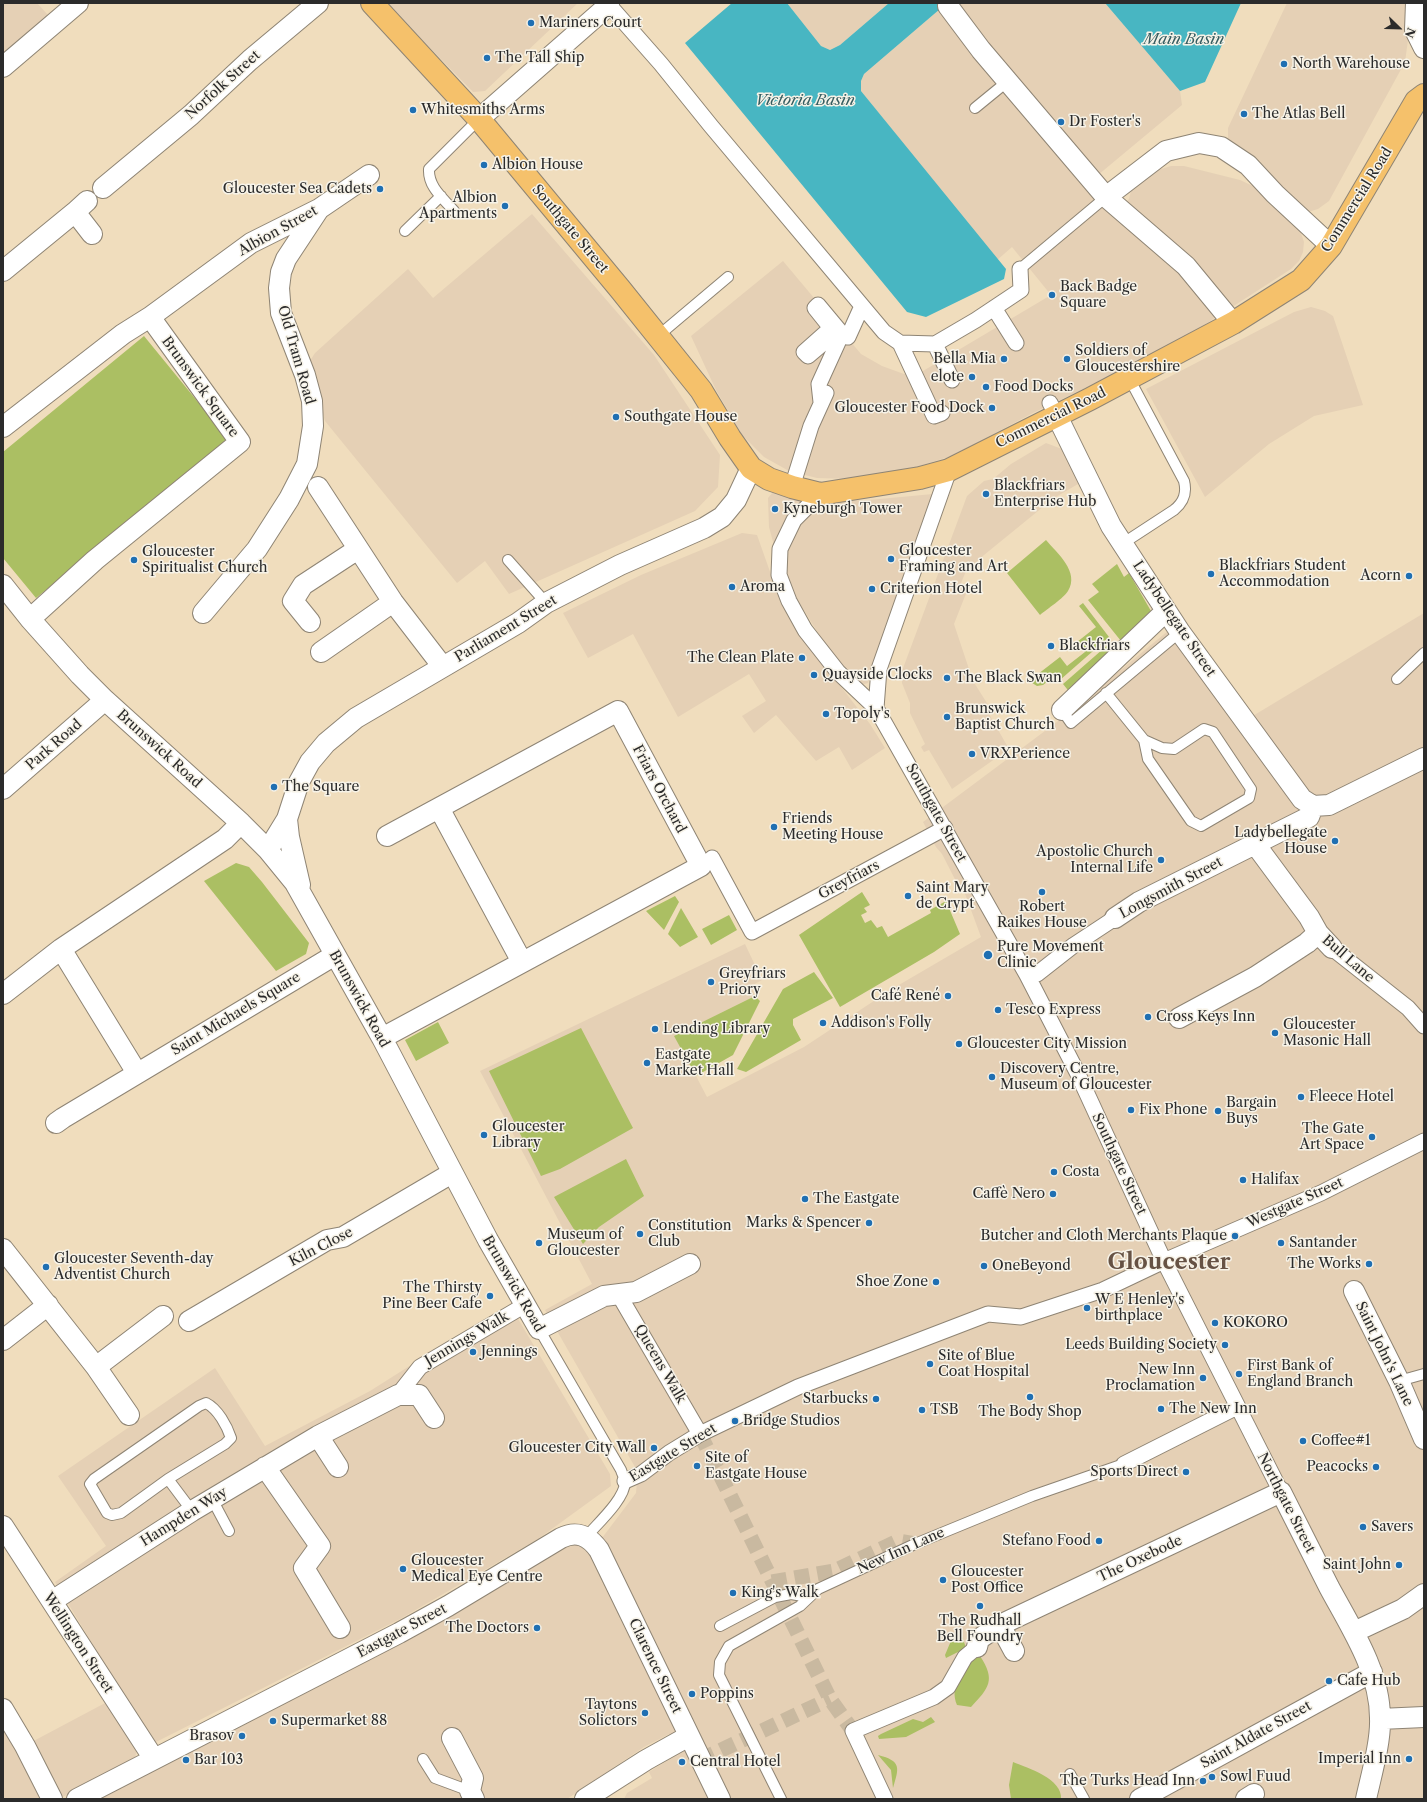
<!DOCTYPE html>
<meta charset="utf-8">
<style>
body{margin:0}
#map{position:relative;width:1427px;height:1802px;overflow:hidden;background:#f0ddbd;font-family:"Libre Caslon Text",serif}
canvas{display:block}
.frame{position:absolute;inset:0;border:4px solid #2b2b2b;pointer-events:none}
.north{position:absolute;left:1379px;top:8px;width:40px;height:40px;-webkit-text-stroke:3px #f7f3e8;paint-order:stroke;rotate:113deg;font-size:11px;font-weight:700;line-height:16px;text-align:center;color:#2b2b2b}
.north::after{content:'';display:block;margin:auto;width:14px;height:18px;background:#2b2b2b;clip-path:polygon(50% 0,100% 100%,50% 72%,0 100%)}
</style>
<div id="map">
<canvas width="1427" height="1802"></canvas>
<div class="frame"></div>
<div class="north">N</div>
</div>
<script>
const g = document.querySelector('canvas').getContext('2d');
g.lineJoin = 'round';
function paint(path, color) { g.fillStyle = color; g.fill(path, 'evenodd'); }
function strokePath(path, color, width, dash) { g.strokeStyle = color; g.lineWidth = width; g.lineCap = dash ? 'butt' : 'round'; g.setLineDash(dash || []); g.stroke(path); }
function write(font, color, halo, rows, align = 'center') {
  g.font = font + ' "Libre Caslon Text",serif'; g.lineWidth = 3; g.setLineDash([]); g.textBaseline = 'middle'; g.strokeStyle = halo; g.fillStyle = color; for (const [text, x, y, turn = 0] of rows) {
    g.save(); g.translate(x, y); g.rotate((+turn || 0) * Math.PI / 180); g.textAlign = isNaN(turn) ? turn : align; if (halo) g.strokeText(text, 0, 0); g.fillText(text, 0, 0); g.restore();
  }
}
const built = new Path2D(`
 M3,3h34l11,12 -45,40z
 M386,3h192l-93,88 -12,1z
 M787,3h102l-49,42 -10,5 -9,-4z
 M947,3h158l75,88 2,14 -96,80 27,32 16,-18 2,-8 15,-15 12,-6 13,-4h13l56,14 15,7 17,19 28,24 4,12 -1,10 -4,9 -8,8 -121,78 -137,66 -81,43 -56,17 -48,6 -31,-1 -28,-7 -25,-14 -22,-22 -26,-45 -25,-54 92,-75 78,93 21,12 22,8 19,-3 128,-76 -39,-48 -16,14 -135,-170v-10l3,-7z
 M1287,3h126l-8,59 -76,139 -11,8 -10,3 -25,-20 -33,-38 -22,-14v-12z
 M532,214l122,141 66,100 -2,32 -23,24 -186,83 -24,-33 -28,22 -132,-162 -17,-57 7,-11 93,-84 25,29z
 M1311,307l14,4 8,5 30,89 -49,11 -45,28 -64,53 -59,-108 148,-77z
 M1046,443l16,6 15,23 1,12 -24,14 -70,57 -18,16 -5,12 6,8 -13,33 19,57 19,30 -3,3 20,35 -57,40 -23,-39 -5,2 -3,-5 4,-3 -15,-31v-10l-8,-20v-12l65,-175 17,-15 9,-2 18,-15z
 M774,491l58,10 37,-1 64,-6 -65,189 -10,3 -10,-5 -66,-106 -13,-48 -1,-29z
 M742,533l15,2 17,48 21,45 75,96 15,24 -33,22 -13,-23 -23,14 -40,-46 -22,18 -12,-17 24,-15 -17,-27 -71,43 -45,-83 -45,24 -25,-45 78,-38z
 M1424,613v134l-94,52h-12l-11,-5 -61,-74z
 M1169,630l130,177 34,7 29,-13 62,-36v1034h-800l3,-6 25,-15 -3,-6 31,-19 -11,-19 -25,13 -77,52h-474l473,-253 17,-4 2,4 17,-8 34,-45 1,-11 -2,-15 -90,-157 47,-26 -112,-213 265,-127 17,36 -11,6 4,10 -80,40 32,61 97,-50 88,-58 89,-52 -17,-46h-3l-19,-37 -6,-7 -13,-25 146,-109z
 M511,1307l99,167 1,12 -73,53 -138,80 -244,123 -7,-5 -94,-155 51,-36 -48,-70 157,-108 50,78 105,-55 79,-50 2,3z
 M107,1702l31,46 -3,9 -76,42h-56v-81l23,27z`);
const green = new Path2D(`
 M144,336l85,104 -193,158 -33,-40v-106z
 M1046,540c11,13 34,32 22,51 -4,7 -21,18 -28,24l-33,-42z
 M1117,564l7,13 5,-4 22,38 -30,30 -33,-41 11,-8 -7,-8z
 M1083,603l26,34 -49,43 -4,-5 -13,10 -6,1 -8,-5 31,-24 7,9 18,-14 -8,-10 19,-15 -17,-21z
 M1111,642l5,6 -45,46 -8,-10z
 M236,863l13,4 13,15 47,61 -3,11 -30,17 -72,-90z
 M862,892l8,13 -6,3 3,4 -6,3 4,8 6,-3 6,8 5,-2 6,11 43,-24 -1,-3 16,-9 14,33 -26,18 -94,55 -41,-72z
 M675,896l4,6 -15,28 -18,-19z
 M681,908l17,29 -18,10 -12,-13z
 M729,915l8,15 -26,15 -9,-16z
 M814,972l19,26 -40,21v6l8,15 -55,32 -9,-3 46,-80z
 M755,996l5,5 -27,54 -37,21 -22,-40z
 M438,1022l11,21 -33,18 -11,-21z
 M581,1028l52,100 -73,41 -19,7 -52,-105z
 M626,1159l18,37 -45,31 -16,17 -29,-47z
 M961,1633l5,15 -20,10 -1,-3 8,-19z
 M973,1656h7c16,24 9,32 -9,51l-14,-2c-8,-19 6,-34 16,-49z
 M931,1717l4,5 -29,15 -27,2 -1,-3 3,-2 32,-15 10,3z
 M878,1755c24,6 21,13 15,33l-2,-18z
 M1013,1762c15,6 50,17 48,37h-50l-2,-14z`);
const water = new Path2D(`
 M732,3h55l34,43 9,4 10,-5 49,-42h58l-83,71 -3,7v10l145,178 -2,10 -78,38 -19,-5 -222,-269z
 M1105,3h136l-36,79 -25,9z`);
const pedestrianTunnel = new Path2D(`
 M700,1434l130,265 23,32
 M772,1582l62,-11 64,-30 17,3
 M700,1760l130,-61`);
const service = new Path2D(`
 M975,108l33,-27
 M454,211c-11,-13 -26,-24 -25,-42l50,-50
 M405,231l36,-35
 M1020,269l86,-72
 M658,336l70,-59
 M1122,544l52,-34c10,-8 13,-17 10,-29l-55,-103
 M508,560l38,43
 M1397,679l27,-26
 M1106,693l38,47 4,19 43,62 10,5 48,-28 2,-9 -38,-57 -9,-3 -30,20 -12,-1 -18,-8
 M1062,710l9,13 109,-91
 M539,1329l82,141c1,4 4,8 4,12 0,17 -28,42 -39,55
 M1399,1381l25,-7
 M206,1403c12,6 21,23 25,35l-6,6 -57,35 -47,34 -9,2 -5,-2 -17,-29 4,-5 105,-73z
 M168,1479l24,32
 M212,1499l17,32
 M720,1626l55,-29 16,-3 18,3
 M423,1759l12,19 35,13
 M1070,1774l14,25
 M781,1799l-62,-124 1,-13 9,-16 71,-40 18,-17 97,-45 117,-48 92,-32`);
const pedestrian = new Path2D(`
 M611,3l-2,2 52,59 50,62 173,206 16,11 35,1 41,-24 45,-30 -1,-21
 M994,308l22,35
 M900,343l34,73 8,-3
 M935,344l17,36
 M821,402l-2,-18 20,-44 -5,-6 -26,22 -4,-4 27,-24 -16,-20 3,-3 25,30 5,2 14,-31
 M1050,403l7,13
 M792,487l19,-61 15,-33
 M820,494l-26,26 -14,29 -1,26 10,26 16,29 33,42 38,36 151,267 50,97 87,189 117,231
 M876,708l3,-39 70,-199
 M712,858l40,74 193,-104
 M1332,948l76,60 16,18
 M1027,975l10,-1 37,-29 41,-27
 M619,1295l81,139
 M398,1395l22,-28 105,-62
 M1124,1464l113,-57
 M625,1481l16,-7 28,-21 31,-19 98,-47 190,-73 33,3 82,-27 61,-29 157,-68 103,-52
 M885,1799l-32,-68 81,-34 14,-10 17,-30 12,-10`);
const minor = new Path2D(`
 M1416,3l-1,27 9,18
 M948,6l33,44 125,147 80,69 47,57
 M3,67l75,-64
 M479,119l130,-114
 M103,188l88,-73 59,-55 68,-57
 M1106,197l60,-46 33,-8 22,4 27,18 27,29 56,52
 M87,201l-12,11 17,22
 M3,271l72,-59
 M150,317l101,-74 68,-34 50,-34
 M1057,416l54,110 69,106 122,167 11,7
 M3,427l120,-93 27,-17 90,125 -145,118 -65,59
 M318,487l75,115 50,65
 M3,585l27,34 50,56 25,25 136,123 27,27 27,33 87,155 106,202 51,89 65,-33 32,-4 54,-28
 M203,613l54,-64 32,-50 18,-35 6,-38 -1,-25 -7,-26 -24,-62 -2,-25 2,-16 5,-13 33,-50
 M310,622l-17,-21 10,-16 55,-36
 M321,652l72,-50
 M1062,710l104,-99
 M3,789l102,-89
 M439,808l83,154
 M287,819l2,18 11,48
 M1255,844l54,73 9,16 14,15
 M268,850l19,-31 12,-37 11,-20 16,-19 30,-25 162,-95 28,-20 74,-38 84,-37 18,-11 14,-17 15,-32
 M1115,918l24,-16 170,-85 4,-11 16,-1 95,-47
 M61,949l164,-110 16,-16
 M3,994l58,-45 76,124
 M1179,1018l76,-41 52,-34 11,-10
 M382,1038l319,-172 -83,-155 -231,125
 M56,1123l7,-5 272,-163
 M3,1249l93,118 33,48
 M1354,1291l45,90 25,58
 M189,1321l138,-81 16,-3 109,-64
 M3,1340l45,-35
 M96,1367l67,-51
 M318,1436l80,-41h21l15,23
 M265,1467l55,79 -16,22 36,60
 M3,1526l151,233
 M52,1601l140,-90 126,-75 20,31
 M1000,1625l281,-133c16,32 32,63 48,95 22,41 51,84 51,131 1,24 -9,58 -14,81
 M1354,1632l49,-23 21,-15
 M977,1647l2,-8 21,-14 14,26
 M3,1709l22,37 27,53
 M1380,1719l44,-2
 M452,1738l21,40 -3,13 4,8
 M77,1799l322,-166 49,-27 113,-68c16,-8 28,-2 38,12l121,249
 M585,1799l61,-39 43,-24
 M1140,1799l232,-127
 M1246,1799l8,-5`);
const primary = new Path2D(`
 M372,3l107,116 141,170 81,101 29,48 21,30 18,11 23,8 28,7 100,-16 29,-8 141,-71 143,-76 68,-43 30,-34 85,-145 8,-6`);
const markers = [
 [531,23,4,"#1f6fb2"],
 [487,58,4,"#1f6fb2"],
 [1284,64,4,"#1f6fb2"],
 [413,110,4,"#1f6fb2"],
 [1244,114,4,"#1f6fb2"],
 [1061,122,4,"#1f6fb2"],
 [484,165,4,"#1f6fb2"],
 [380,189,4,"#1f6fb2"],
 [505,206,4,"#1f6fb2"],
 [1052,295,4,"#1f6fb2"],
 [1004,359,4,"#1f6fb2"],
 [1067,359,4,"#1f6fb2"],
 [972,377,4,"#1f6fb2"],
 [986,387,4,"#1f6fb2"],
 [992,408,4,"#1f6fb2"],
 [616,417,4,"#1f6fb2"],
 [986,494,4,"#1f6fb2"],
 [775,509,4,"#1f6fb2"],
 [891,559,4,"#1f6fb2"],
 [134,560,4,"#1f6fb2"],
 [1211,574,4,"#1f6fb2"],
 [1409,576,4,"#1f6fb2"],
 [732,587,4,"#1f6fb2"],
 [872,589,4,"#1f6fb2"],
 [1051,646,4,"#1f6fb2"],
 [802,658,4,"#1f6fb2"],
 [814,675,4,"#1f6fb2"],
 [947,678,4,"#1f6fb2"],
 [826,714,4,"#1f6fb2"],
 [947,717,4,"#1f6fb2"],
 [972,754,4,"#1f6fb2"],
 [274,787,4,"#1f6fb2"],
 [774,827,4,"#1f6fb2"],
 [1335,841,4,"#1f6fb2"],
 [1161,860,4,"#1f6fb2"],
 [1042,892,4,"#1f6fb2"],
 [908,896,4,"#1f6fb2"],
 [988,955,5,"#1f6fb2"],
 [711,982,4,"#1f6fb2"],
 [948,996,4,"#1f6fb2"],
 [998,1010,4,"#1f6fb2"],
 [1148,1017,4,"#1f6fb2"],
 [823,1023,4,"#1f6fb2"],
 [655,1029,4,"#1f6fb2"],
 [1275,1033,4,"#1f6fb2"],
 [959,1044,4,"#1f6fb2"],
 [647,1063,4,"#1f6fb2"],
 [992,1077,4,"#1f6fb2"],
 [1301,1097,4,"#1f6fb2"],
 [1131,1110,4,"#1f6fb2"],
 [1218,1111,4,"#1f6fb2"],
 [484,1135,4,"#1f6fb2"],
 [1372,1137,4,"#1f6fb2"],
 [1054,1172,4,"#1f6fb2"],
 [1243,1180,4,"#1f6fb2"],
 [1053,1194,4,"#1f6fb2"],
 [805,1199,4,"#1f6fb2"],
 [869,1223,4,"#1f6fb2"],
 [640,1234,4,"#1f6fb2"],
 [1235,1236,4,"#1f6fb2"],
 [539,1243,4,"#1f6fb2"],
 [1281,1243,4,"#1f6fb2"],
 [1369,1264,4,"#1f6fb2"],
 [984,1266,4,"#1f6fb2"],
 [46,1267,4,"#1f6fb2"],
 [936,1282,4,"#1f6fb2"],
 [490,1296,4,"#1f6fb2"],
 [1087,1308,4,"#1f6fb2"],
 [1215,1323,4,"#1f6fb2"],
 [1225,1345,4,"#1f6fb2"],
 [473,1352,4,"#1f6fb2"],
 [930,1364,4,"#1f6fb2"],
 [1239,1374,4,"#1f6fb2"],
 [1203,1378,4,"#1f6fb2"],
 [1030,1397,4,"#1f6fb2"],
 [876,1399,4,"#1f6fb2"],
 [1161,1409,4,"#1f6fb2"],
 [922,1410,4,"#1f6fb2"],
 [735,1421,4,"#1f6fb2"],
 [1303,1441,4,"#1f6fb2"],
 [654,1448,4,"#1f6fb2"],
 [697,1466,4,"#1f6fb2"],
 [1376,1467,4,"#1f6fb2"],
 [1186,1472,4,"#1f6fb2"],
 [1363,1527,4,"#1f6fb2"],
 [1099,1541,4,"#1f6fb2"],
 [1399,1565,4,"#1f6fb2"],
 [403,1569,4,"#1f6fb2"],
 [943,1580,4,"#1f6fb2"],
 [733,1593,4,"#1f6fb2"],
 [980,1606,4,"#1f6fb2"],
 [537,1628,4,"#1f6fb2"],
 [1329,1681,4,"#1f6fb2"],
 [692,1694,4,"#1f6fb2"],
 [645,1713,4,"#1f6fb2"],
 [273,1721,4,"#1f6fb2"],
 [242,1736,4,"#1f6fb2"],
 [1409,1759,4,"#1f6fb2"],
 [186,1760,4,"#1f6fb2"],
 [682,1762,4,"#1f6fb2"],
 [1212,1777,4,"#1f6fb2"],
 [1203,1781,4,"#1f6fb2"]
];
const poiNames = [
 ["Mariners Court",539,23],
 ["The Tall Ship",495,58],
 ["North Warehouse",1292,64],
 ["Whitesmiths Arms",421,110],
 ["The Atlas Bell",1252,114],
 ["Dr Foster's",1069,122],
 ["Albion House",492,165],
 ["Gloucester Sea Cadets",372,189,"right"],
 ["Albion",497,198,"right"],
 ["Apartments",497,214,"right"],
 ["Back Badge",1060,287],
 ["Square",1060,303],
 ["Soldiers of",1075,351],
 ["Gloucestershire",1075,367],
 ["Bella Mia",996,359,"right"],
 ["elote",964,377,"right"],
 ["Food Docks",994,387],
 ["Gloucester Food Dock",984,408,"right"],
 ["Southgate House",624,417],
 ["Blackfriars",994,486],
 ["Enterprise Hub",994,502],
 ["Kyneburgh Tower",783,509],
 ["Gloucester",899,551],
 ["Framing and Art",899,567],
 ["Gloucester",142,552],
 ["Spiritualist Church",142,568],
 ["Blackfriars Student",1219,566],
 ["Accommodation",1219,582],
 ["Acorn",1401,576,"right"],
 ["Aroma",740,587],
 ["Criterion Hotel",880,589],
 ["Blackfriars",1059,646],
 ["The Clean Plate",794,658,"right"],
 ["Quayside Clocks",822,675],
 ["The Black Swan",955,678],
 ["Brunswick",955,709],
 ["Baptist Church",955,725],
 ["Topoly's",834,714],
 ["VRXPerience",980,754],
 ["The Square",282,787],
 ["Friends",782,819],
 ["Meeting House",782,835],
 ["Ladybellegate",1327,833,"right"],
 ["House",1327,849,"right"],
 ["Apostolic Church",1153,852,"right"],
 ["Internal Life",1153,868,"right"],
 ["Saint Mary",916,888],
 ["de Crypt",916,904],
 ["Robert",1042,907,"center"],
 ["Raikes House",1042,923,"center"],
 ["Pure Movement",997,947],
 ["Clinic",997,963],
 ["Greyfriars",719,974],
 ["Priory",719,990],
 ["Café René",940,996,"right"],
 ["Tesco Express",1006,1010],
 ["Cross Keys Inn",1156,1017],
 ["Addison's Folly",831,1023],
 ["Gloucester",1283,1025],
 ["Masonic Hall",1283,1041],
 ["Lending Library",663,1029],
 ["Gloucester City Mission",967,1044],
 ["Eastgate",655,1055],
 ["Market Hall",655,1071],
 ["Discovery Centre,",1000,1069],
 ["Museum of Gloucester",1000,1085],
 ["Fleece Hotel",1309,1097],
 ["Bargain",1226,1103],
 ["Buys",1226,1119],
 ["Fix Phone",1139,1110],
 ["Gloucester",492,1127],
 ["Library",492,1143],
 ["The Gate",1364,1129,"right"],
 ["Art Space",1364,1145,"right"],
 ["Costa",1062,1172],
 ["Halifax",1251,1180],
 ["Caffè Nero",1045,1194,"right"],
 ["The Eastgate",813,1199],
 ["Marks & Spencer",861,1223,"right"],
 ["Constitution",648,1226],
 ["Club",648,1242],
 ["Museum of",547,1235],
 ["Gloucester",547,1251],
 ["Butcher and Cloth Merchants Plaque",1227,1236,"right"],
 ["Santander",1289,1243],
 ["Gloucester Seventh-day",54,1259],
 ["Adventist Church",54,1275],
 ["The Works",1361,1264,"right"],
 ["OneBeyond",992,1266],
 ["Shoe Zone",928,1282,"right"],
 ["The Thirsty",482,1288,"right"],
 ["Pine Beer Cafe",482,1304,"right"],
 ["W E Henley's",1095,1300],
 ["birthplace",1095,1316],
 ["KOKORO",1223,1323],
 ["Leeds Building Society",1217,1345,"right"],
 ["Jennings",481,1352],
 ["Site of Blue",938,1356],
 ["Coat Hospital",938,1372],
 ["First Bank of",1247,1366],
 ["England Branch",1247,1382],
 ["New Inn",1195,1370,"right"],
 ["Proclamation",1195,1386,"right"],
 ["Starbucks",868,1399,"right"],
 ["The New Inn",1169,1409],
 ["TSB",930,1410],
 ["The Body Shop",1030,1412,"center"],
 ["Bridge Studios",743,1421],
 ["Coffee#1",1311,1441],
 ["Gloucester City Wall",646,1448,"right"],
 ["Site of",705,1458],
 ["Eastgate House",705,1474],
 ["Peacocks",1368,1467,"right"],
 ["Sports Direct",1178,1472,"right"],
 ["Savers",1371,1527],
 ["Stefano Food",1091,1541,"right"],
 ["Gloucester",411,1561],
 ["Medical Eye Centre",411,1577],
 ["Saint John",1391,1565,"right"],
 ["Gloucester",951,1572],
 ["Post Office",951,1588],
 ["King's Walk",741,1593],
 ["The Rudhall",980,1621,"center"],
 ["Bell Foundry",980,1637,"center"],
 ["The Doctors",529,1628,"right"],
 ["Cafe Hub",1337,1681],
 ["Poppins",700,1694],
 ["Taytons",637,1705,"right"],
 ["Solictors",637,1721,"right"],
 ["Supermarket 88",281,1721],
 ["Brasov",234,1736,"right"],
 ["Imperial Inn",1401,1759,"right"],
 ["Bar 103",194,1760],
 ["Central Hotel",690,1762],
 ["Sowl Fuud",1220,1777],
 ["The Turks Head Inn",1195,1781,"right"]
];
const streetNames = [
 ["Norfolk Street",223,85,-42],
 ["Commercial Road",1357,200,-58],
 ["Southgate Street",570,229,50],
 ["Albion Street",278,231,-29],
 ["Old Tram Road",296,355,74],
 ["Brunswick Square",200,387,54],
 ["Commercial Road",1051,418,-26],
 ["Ladybellegate Street",1174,619,56],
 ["Parliament Street",506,629,-31],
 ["Park Road",54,745,-41],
 ["Brunswick Road",159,749,42],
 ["Friars Orchard",659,789,62],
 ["Southgate Street",936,813,61],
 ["Greyfriars",849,880,-28],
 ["Longsmith Street",1171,888,-28],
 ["Bull Lane",1348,959,41],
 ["Brunswick Road",359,999,61],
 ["Saint Michaels Square",236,1014,-31],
 ["Southgate Street",1119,1164,65],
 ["Westgate Street",1295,1203,-24],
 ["Kiln Close",321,1247,-27],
 ["Brunswick Road",513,1284,60],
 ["Jennings Walk",467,1339,-30],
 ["Saint John's Lane",1384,1354,64],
 ["Queens Walk",660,1364,60],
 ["Eastgate Street",673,1453,-31],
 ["Northgate Street",1286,1503,63],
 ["Hampden Way",184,1517,-32],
 ["New Inn Lane",901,1551,-24],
 ["The Oxebode",1140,1559,-25],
 ["Eastgate Street",402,1631,-28],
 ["Wellington Street",78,1643,57],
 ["Clarence Street",655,1666,64],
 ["Saint Aldate Street",1256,1735,-29]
];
const waterNames = [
 ["Main Basin",1184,40],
 ["Victoria Basin",805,101]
];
const townNames = [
 ["Gloucester",1169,1263]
];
paint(built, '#e5d0b5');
paint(green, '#abbf63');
paint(water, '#48b6c2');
strokePath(pedestrianTunnel, '#c9b9a0', 15, [15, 8]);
strokePath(service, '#8e8474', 12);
strokePath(pedestrian, '#8e8474', 17);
strokePath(minor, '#8e8474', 22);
strokePath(primary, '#8e8474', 24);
strokePath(service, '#fff', 10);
strokePath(pedestrian, '#fff', 15);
strokePath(minor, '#fff', 20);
strokePath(primary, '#f5c16b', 22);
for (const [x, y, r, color] of markers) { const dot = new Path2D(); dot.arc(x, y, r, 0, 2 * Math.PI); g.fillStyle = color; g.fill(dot); strokePath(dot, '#f7f3e8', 1.5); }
write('14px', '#2b2b2b', '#f7f3e8', poiNames, 'left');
write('14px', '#2b2b2b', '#f7f3e8', streetNames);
write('italic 15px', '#355c60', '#f7f3e8', waterNames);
write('bold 22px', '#665244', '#f7f3e8', townNames);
</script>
